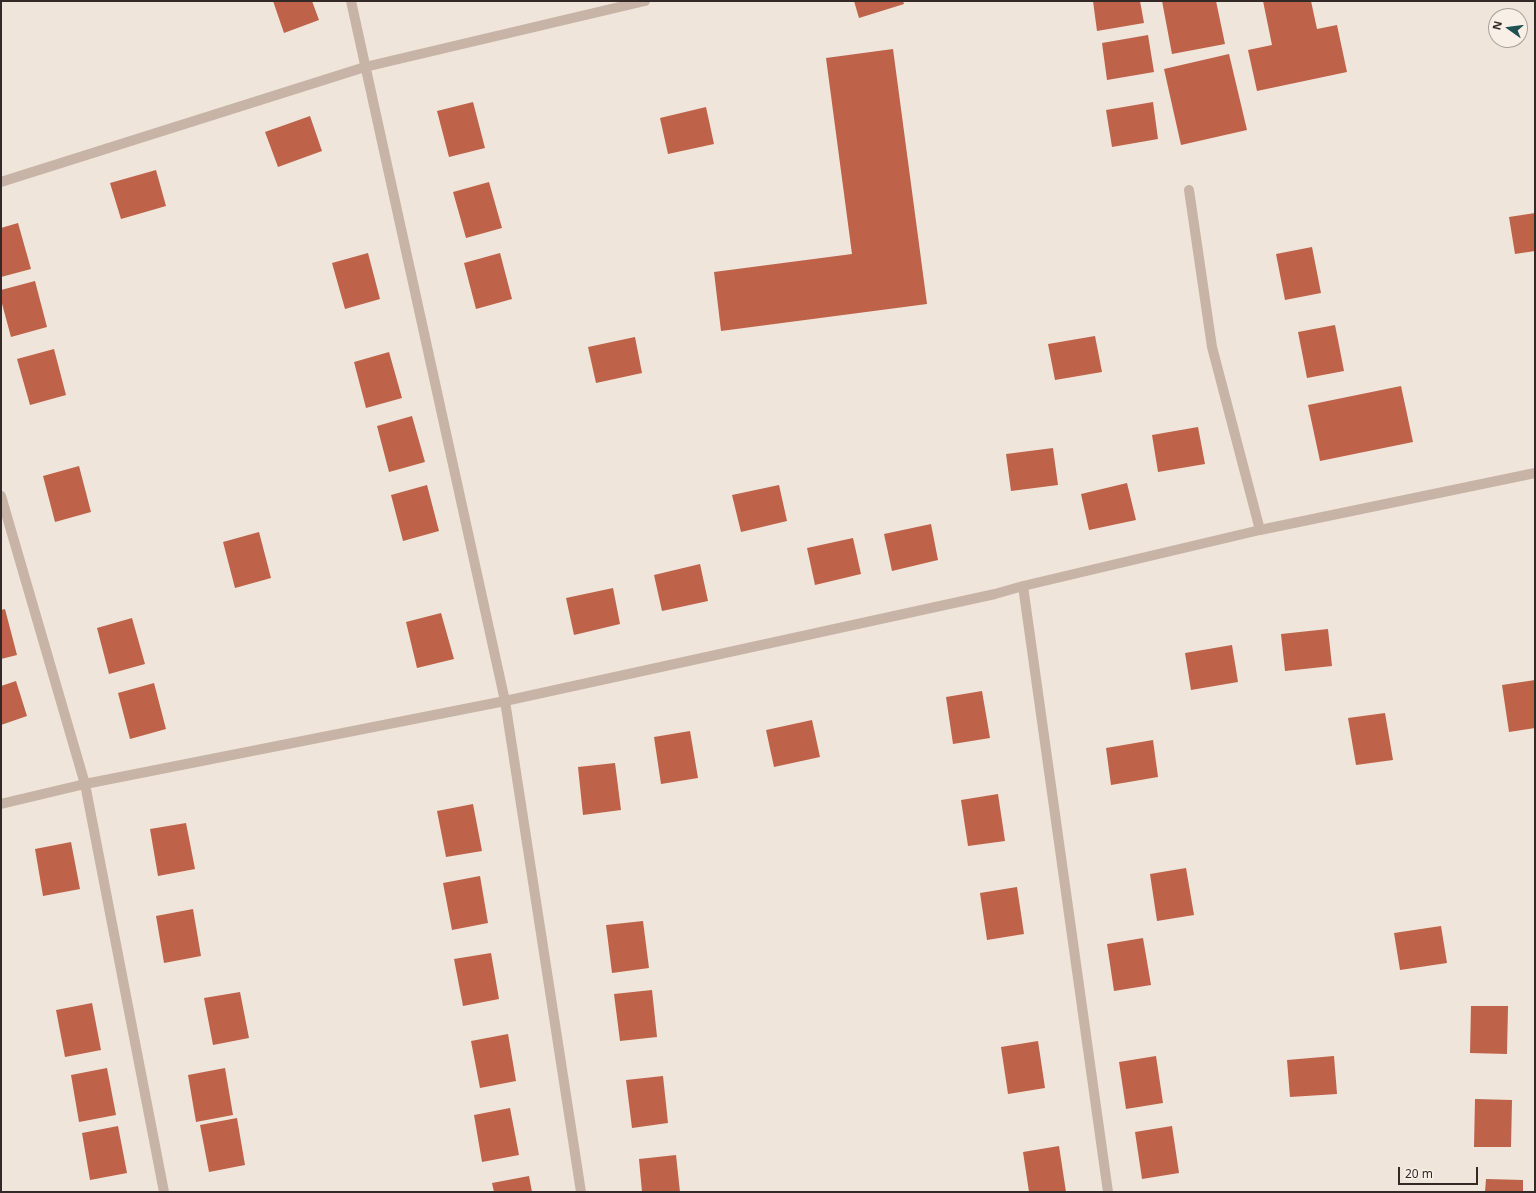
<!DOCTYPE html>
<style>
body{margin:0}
#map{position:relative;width:1536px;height:1193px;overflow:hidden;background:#f0e5da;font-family:"Noto Sans",sans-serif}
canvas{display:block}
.frame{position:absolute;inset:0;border:2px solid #332a27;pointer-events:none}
.north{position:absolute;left:1488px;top:8px;width:40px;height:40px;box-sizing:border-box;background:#f8efe6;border:1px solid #a9a09a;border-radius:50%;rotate:284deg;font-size:11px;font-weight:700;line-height:16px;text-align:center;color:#332a27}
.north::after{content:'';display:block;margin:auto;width:14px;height:18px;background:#1f5052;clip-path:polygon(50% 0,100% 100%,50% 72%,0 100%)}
.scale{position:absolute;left:1398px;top:1167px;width:80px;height:18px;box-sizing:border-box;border:2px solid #332a27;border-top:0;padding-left:5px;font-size:12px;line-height:14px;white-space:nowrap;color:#332a27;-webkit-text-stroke:3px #f8efe6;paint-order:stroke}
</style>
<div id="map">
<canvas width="1536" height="1193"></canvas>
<div class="frame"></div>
<div class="north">N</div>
<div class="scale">20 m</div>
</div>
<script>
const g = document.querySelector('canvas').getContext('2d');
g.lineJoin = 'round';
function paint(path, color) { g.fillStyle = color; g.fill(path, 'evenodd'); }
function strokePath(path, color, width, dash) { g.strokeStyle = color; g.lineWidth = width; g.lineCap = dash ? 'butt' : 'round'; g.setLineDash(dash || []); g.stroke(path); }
const building = new Path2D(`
 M273,1h39l7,19 -35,13z
 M854,1h49l1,3 -45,14z
 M1093,1h47l4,22 -47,8z
 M1162,1h54l9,43 -53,10z
 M1263,1h48l6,28 20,-4 10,47 -90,19 -9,-41 24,-5z
 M1148,35l6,37 -47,8 -5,-37z
 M893,49l34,255 -206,27 -7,-59 138,-18 -26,-196z
 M1229,54l18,76 -66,15 -17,-76z
 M473,102l12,46 -36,9 -12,-46z
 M1153,102l5,37 -46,8 -6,-37z
 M706,107l8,37 -46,10 -8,-36z
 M310,116l12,35 -44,16 -13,-35z
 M156,170l10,36 -45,13 -11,-36z
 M489,182l13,46 -36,10 -13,-46z
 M1535,213v38l-20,3 -6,-37z
 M18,223l13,46 -30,8v-49z
 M1312,247l9,46 -36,7 -9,-46z
 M368,253l12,46 -35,10 -13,-46z
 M500,253l12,46 -36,10 -12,-46z
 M35,281l12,46 -36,10 -10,-37v-10z
 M1335,325l9,46 -37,7 -9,-46z
 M1095,336l7,36 -47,8 -7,-36z
 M635,337l7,36 -46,10 -8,-36z
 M54,349l12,46 -36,10 -13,-46z
 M389,352l13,46 -36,10 -12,-46z
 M1401,386l12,56 -93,19 -12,-56z
 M412,416l13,46 -36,10 -12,-46z
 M1198,427l7,37 -47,8 -6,-37z
 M1053,448l5,37 -47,6 -5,-37z
 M79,466l12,46 -36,10 -12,-46z
 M1127,483l9,37 -47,10 -8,-36z
 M427,485l12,46 -36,10 -12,-46z
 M779,485l8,36 -46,11 -9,-37z
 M931,524l7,36 -46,11 -8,-37z
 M259,532l12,46 -36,10 -12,-46z
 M853,538l8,36 -46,11 -8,-37z
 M700,564l8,37 -46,10 -8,-36z
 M613,588l7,36 -46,11 -8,-37z
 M5,609l12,46 -16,4v-49z
 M441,613l13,46 -37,9 -11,-46z
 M132,618l13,46 -36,10 -12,-46z
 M1328,629l4,37 -47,5 -4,-37z
 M1232,645l6,37 -47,8 -6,-37z
 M1535,680v48l-26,4 -7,-47z
 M16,681l11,35 -26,9v-39z
 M154,683l12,46 -36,10 -12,-46z
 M982,691l8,47 -37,6 -7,-47z
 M1385,713l8,47 -37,5 -8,-47z
 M812,720l8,37 -46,10 -8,-37z
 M690,731l8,47 -37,6 -7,-47z
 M1153,740l5,37 -47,8 -5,-37z
 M615,763l6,47 -38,5 -5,-48z
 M998,794l7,47 -37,5 -7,-46z
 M473,804l9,47 -36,6 -9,-46z
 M186,823l9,46 -37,7 -8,-47z
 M71,842l9,47 -37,7 -8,-47z
 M1186,868l8,47 -37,6 -7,-47z
 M480,876l8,47 -36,7 -9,-47z
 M1017,887l7,47 -37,6 -7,-47z
 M193,909l8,47 -37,7 -8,-47z
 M643,921l6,47 -37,5 -6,-48z
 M1441,926l6,37 -47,7 -6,-37z
 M1143,938l8,47 -37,6 -7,-47z
 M491,953l8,46 -36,7 -9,-47z
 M652,990l5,47 -37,4 -6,-47z
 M240,992l9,46 -36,7 -9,-47z
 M92,1003l9,47 -36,7 -9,-47z
 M1471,1006h37l-1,48 -37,-1z
 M508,1034l8,47 -36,7 -9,-47z
 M1038,1041l7,47 -37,6 -7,-47z
 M1156,1056l7,47 -37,6 -7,-47z
 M1334,1056l3,38 -47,3 -3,-37z
 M107,1068l9,47 -37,7 -8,-47z
 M225,1068l8,47 -37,7 -8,-47z
 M663,1076l5,47 -36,5 -6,-48z
 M1475,1099l37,1 -1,47h-37z
 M510,1108l9,47 -37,7 -8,-47z
 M237,1118l8,47 -36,7 -9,-47z
 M118,1126l9,47 -37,7 -8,-47z
 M1172,1126l7,47 -37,6 -7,-47z
 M1059,1146l7,46h-37l-6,-40z
 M676,1155l4,37h-38l-3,-33z
 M529,1176l3,16h-38l-2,-9z
 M1486,1179l37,1v12h-38z`);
const minor = new Path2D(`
 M351,1l154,700 76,491
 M1,182l364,-115 280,-66
 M1189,190l23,157 48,183
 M1,496l84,288 79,408
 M1023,586l85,606
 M1,804l84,-20 420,-83 490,-107 28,-8 237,-56 275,-57`);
paint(building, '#be6249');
strokePath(minor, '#c7b4a7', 10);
</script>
